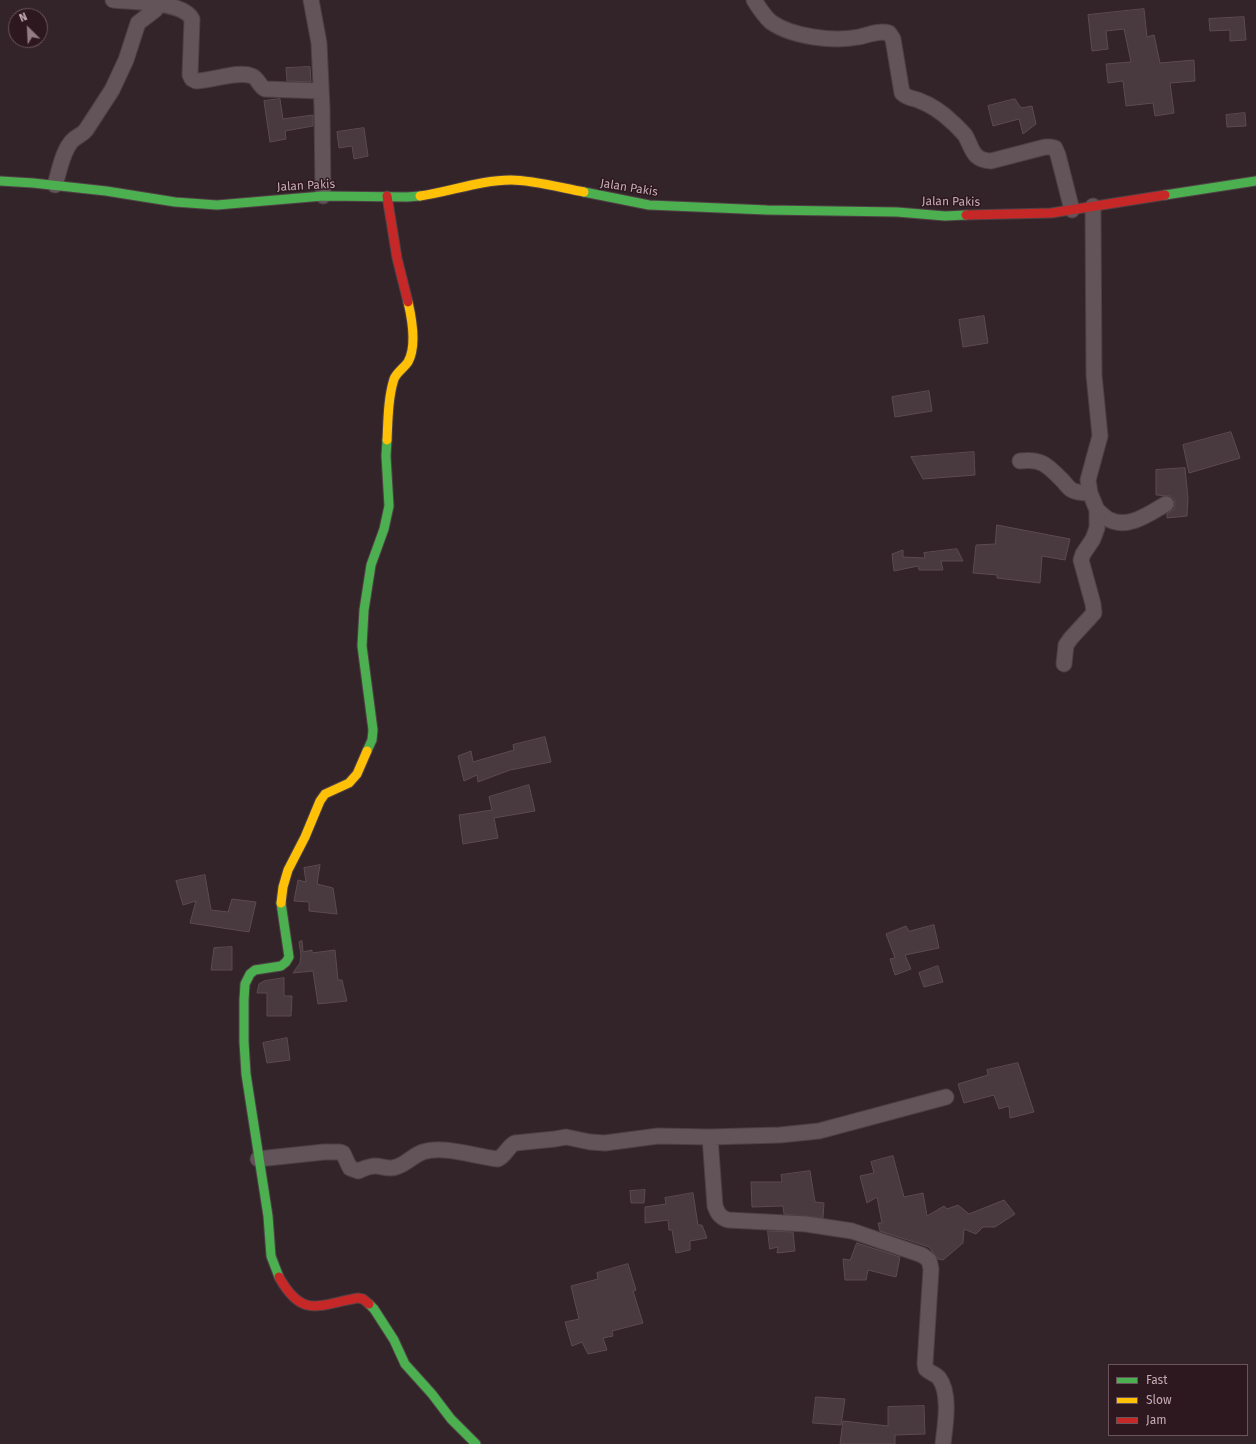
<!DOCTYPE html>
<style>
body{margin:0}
#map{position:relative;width:1256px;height:1444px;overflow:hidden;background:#332429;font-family:"Fira Sans",sans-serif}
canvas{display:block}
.legend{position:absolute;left:1108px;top:1364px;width:140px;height:72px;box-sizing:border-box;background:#2e181f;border:1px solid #6b535b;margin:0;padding:5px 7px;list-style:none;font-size:12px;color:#c6acb4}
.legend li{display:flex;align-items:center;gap:8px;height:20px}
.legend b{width:20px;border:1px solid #6b535b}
.north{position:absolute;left:8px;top:8px;width:40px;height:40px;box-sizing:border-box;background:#2e181f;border:1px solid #6b535b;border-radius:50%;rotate:336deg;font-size:11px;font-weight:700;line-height:16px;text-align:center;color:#c6acb4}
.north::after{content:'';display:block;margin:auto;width:14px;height:18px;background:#937c83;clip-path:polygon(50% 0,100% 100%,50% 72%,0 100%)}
</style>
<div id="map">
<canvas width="1256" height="1444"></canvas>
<ul class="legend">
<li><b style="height:5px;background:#4caf50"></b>Fast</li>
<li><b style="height:5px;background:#ffc107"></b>Slow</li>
<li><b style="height:5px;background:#c62828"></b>Jam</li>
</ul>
<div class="north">N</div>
</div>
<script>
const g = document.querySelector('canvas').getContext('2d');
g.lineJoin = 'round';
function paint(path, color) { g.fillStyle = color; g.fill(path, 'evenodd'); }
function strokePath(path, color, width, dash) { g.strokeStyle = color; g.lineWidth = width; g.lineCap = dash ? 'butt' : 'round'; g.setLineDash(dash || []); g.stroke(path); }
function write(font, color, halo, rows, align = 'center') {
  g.font = font + ' "Fira Sans",sans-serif'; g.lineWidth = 3; g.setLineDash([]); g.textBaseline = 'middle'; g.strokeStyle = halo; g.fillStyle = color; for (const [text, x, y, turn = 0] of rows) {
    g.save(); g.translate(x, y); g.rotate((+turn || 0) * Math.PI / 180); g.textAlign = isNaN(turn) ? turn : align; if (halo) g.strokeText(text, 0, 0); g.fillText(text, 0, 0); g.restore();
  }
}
const building = new Path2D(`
 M1144,9l3,28 7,-2 6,28 34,-3 1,21 -25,2 4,30 -19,3 -2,-13 -27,3 -3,-25 -15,2 -2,-19 25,-2 -7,-33 -18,2 2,18 -16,2 -4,-36z
 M1244,17l2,23 -16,1v-11l-20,1 -1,-12z
 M310,67l1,15 -24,-1 -1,-13z
 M280,99l3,20 30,-4v11l-28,5 1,8 -16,3 -6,-41z
 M1015,99l6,9 11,-2 4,18 -13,10 -4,-15 -26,7 -5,-20z
 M1245,113l1,13 -19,1 -1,-12z
 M364,128l4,28 -14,3 -2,-13 -13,2 -2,-16z
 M984,316l4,27 -25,4 -4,-27z
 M929,391l3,20 -37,6 -3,-20z
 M1231,432l9,26 -51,15 -6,-28z
 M974,452l1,23 -52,4 -12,-22z
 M1185,468l3,30 -1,18 -20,2v-4l7,-5 1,-5 -1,-5 -4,-3 -14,-1v-25z
 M997,525l73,14 -5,21 -23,-4 -2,27 -43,-5v-3l-24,-2 3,-28 19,-1z
 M957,549l6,12h-22l2,9h-24l-1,-4 -24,5 -2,-17 11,-4v7l22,1 -1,-5z
 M545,737l6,25 -41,8 -32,12 -1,-7 -13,6 -6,-25 13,-5 2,11 41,-12 -1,-5z
 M529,785l6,26 -41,7 4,20 -35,6 -4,-29 33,-5 -3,-13z
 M320,865l-3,19 16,4 4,26 -28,-3v-9l-15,-1 4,-21 8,2 -2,-14z
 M205,875l6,35 17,2 4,-13 24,3 -7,30 -59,-9 6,-22 -13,4 -7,-24z
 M934,925l5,23 -34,7 6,14 -16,6 -5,-16 5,-1 -9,-24 20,-8 3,5z
 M302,941l1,11 9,-2v3l23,-3 3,30h4l5,21 -29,3 -5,-33 -20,2 7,-10 1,-8 -2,-13z
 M232,947v23h-21l3,-22z
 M938,966l5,16 -19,5 -5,-14z
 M284,978v18h8l-1,20h-24v-23h-10l2,-9 5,-3z
 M287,1038l3,22 -23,3 -4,-20z
 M1018,1063l16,49 -24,6 -1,-12 -10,3 -5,-14 -30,8 -6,-19 30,-9 -1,-5z
 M893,1156l11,41 19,-4 4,23 17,-10 3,3 11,-4 11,9 35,-14 11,14 -20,13h-12l-7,7 -12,-5 -1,14 -20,17 -5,-1 -9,-12 -49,-16 -2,-8h4l-5,-26 -10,6 -7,-27 14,-3 -3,-11z
 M810,1171l5,31 9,1 -1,15 -39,-4 -1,-8 -31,1 -1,-25h31l-1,-7z
 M645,1190l-1,13h-13l-1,-12z
 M693,1193l5,32h4l5,13 -17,3v9l-14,3 -4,-23h-3l-1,-10 -23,3v-16l21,-3 -1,-6z
 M768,1231l25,1 2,19 -18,2 1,-6 -8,2z
 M857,1243l43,14 -4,20 -28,-7 -2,10h-21l-2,-21 7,1z
 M628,1264l8,26 -3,1 10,32 -31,8 1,5 -10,2 4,12 -19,4 -6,-12 -10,4 -7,-24 14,-3 -8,-33 27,-7 -1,-6z
 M816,1397l29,2 -4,26 -28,-2z
 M924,1406l1,28 -30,1v9h-55l3,-23 45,5v-19z`);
const street = new Path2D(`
 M113,0c19,2 70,1 79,19l-2,56 2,4 4,2c16,0 42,-11 56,-5 6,2 7,10 13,13l56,2
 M311,0l8,43 3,65 1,88
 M754,0c5,8 10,16 17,22 21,15 63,20 88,15 9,-2 20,-7 30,-4l4,6 9,54c5,5 10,5 16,7 13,5 25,13 34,22 4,3 9,9 13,13 8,14 7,25 26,26l54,-14h6l4,1 3,7 14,55
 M55,185c4,-13 8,-36 18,-45 4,-4 9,-5 13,-10l26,-40 14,-30 12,-37 17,-13 4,-6
 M1020,461c22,-3 28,5 43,20 3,3 5,7 9,9 5,3 12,3 18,3
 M1097,510c4,3 8,8 13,10 19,9 40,-7 56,-16
 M1064,664l2,-19 5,-7 23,-25 -1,-9 -12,-44 2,-6 10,-15 4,-11v-18l-7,-17 -2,-13 12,-44 -6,-61 -1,-169
 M710,1137l5,69c3,8 5,11 13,14l78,4 46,7 70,24 7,5 2,9 -6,95 1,5c4,4 10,5 13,9 12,16 6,48 4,66
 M258,1159l66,-7h16l3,1 7,15 8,3c5,-2 11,-5 17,-5 8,0 13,4 21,1 11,-3 17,-12 27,-15 21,-7 53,5 75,7 8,-4 10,-13 17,-16l40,-4 11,-2 24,5 15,1 53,-7 52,1 70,-2 39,-4 127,-34`);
const fast = new Path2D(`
 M0,181l33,2 73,8 69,11 42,3 106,-9 84,1 13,-1
 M584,192l65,13 118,5 130,2 48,4 21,-1
 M1165,195l91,-14
 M367,751l5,-11 1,-10 -11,-84 2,-36 7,-45 13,-36 5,-23 -3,-50 1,-16
 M279,1277l-8,-21 -3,-40 -22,-142 -2,-32v-42l1,-16 5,-10 5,-4 26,-4 5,-4 3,-5 -8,-54
 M369,1304l5,5 20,31 11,24 27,30 19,25 25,25`);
const slow = new Path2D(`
 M420,196c30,-4 60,-16 91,-16 22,0 51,8 73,12
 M387,440c1,-20 1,-42 7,-61 3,-7 10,-11 14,-17 9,-16 4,-43 0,-60
 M281,903l2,-16 5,-17 17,-33 15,-36 5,-7 24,-11 8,-9 10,-23`);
const jam = new Path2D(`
 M387,196l10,62 11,44
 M966,215l85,-2 114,-18
 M279,1277c24,43 40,27 79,21l5,1 6,5`);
const streetNames = [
 ["Jalan Pakis",306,186,-3],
 ["Jalan Pakis",629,188,9],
 ["Jalan Pakis",951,202,1]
];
paint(building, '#483a3e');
strokePath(building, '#5c4b51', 1);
strokePath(street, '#4c4044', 17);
strokePath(fast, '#504146', 11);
strokePath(slow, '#504146', 11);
strokePath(jam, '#504146', 11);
strokePath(street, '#625458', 15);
strokePath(fast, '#4caf50', 9);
strokePath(slow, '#ffc107', 9);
strokePath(jam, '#c62828', 9);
write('12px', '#c6acb4', '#2e181f', streetNames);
</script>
